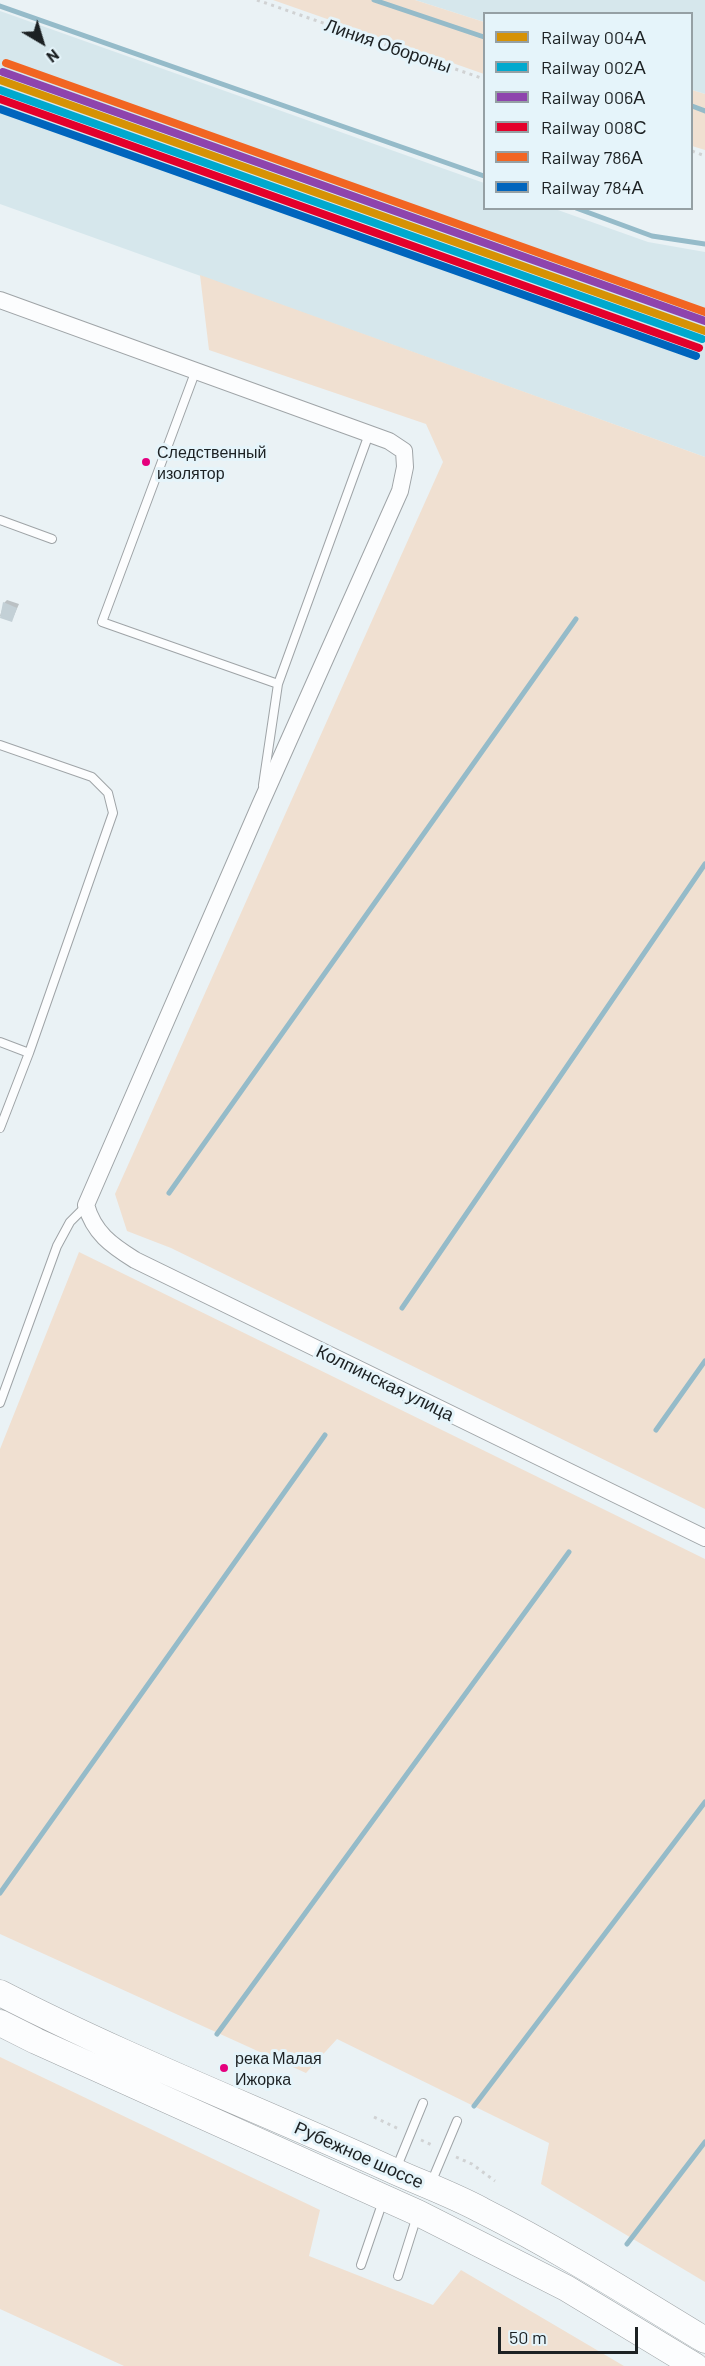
<!DOCTYPE html>
<meta charset="utf-8">
<style>
body{margin:0}
#map{position:relative;width:705px;height:2366px;overflow:hidden;background:#eaf2f5;font-family:Barlow,sans-serif}
canvas{display:block}
.legend{position:absolute;left:483px;top:12px;width:210px;height:198px;box-sizing:border-box;background:#e5f4fa;border:2px solid #95a0a4;margin:0;padding:8px 10px;list-style:none;font-size:18px;color:#1c2123}
.legend li{display:flex;align-items:center;gap:12px;height:30px}
.legend b{width:30px;border:2px solid #95a0a4}
.north{position:absolute;left:12px;top:12px;width:60px;height:60px;-webkit-text-stroke:4px #e5f4fa;paint-order:stroke;rotate:142deg;font-size:16px;font-weight:700;line-height:24px;text-align:center;color:#1c2123}
.north::after{content:'';display:block;margin:auto;width:21px;height:27px;background:#1c2123;clip-path:polygon(50% 0,100% 100%,50% 72%,0 100%)}
.scale{position:absolute;left:498px;top:2327px;width:140px;height:27px;box-sizing:border-box;border:3px solid #1c2123;border-top:0;padding-left:8px;font-size:18px;line-height:21px;white-space:nowrap;color:#1c2123;-webkit-text-stroke:4px #e5f4fa;paint-order:stroke}
</style>
<div id="map">
<canvas width="705" height="2366"></canvas>
<ul class="legend">
<li><b style="height:8px;background:#d69205"></b>Railway 004А</li>
<li><b style="height:8px;background:#00a9ce"></b>Railway 002А</li>
<li><b style="height:8px;background:#8e44ad"></b>Railway 006А</li>
<li><b style="height:8px;background:#e4002b"></b>Railway 008С</li>
<li><b style="height:8px;background:#f26522"></b>Railway 786А</li>
<li><b style="height:8px;background:#0065bd"></b>Railway 784А</li>
</ul>
<div class="north">N</div>
<div class="scale">50 m</div>
</div>
<script>
const g = document.querySelector('canvas').getContext('2d');
g.lineJoin = 'round';
function paint(path, color) { g.fillStyle = color; g.fill(path, 'evenodd'); }
function strokePath(path, color, width, dash) { g.strokeStyle = color; g.lineWidth = width; g.lineCap = dash ? 'butt' : 'round'; g.setLineDash(dash || []); g.stroke(path); }
function write(font, color, halo, rows, align = 'center') {
  g.font = font + ' Barlow,sans-serif'; g.lineWidth = 6; g.setLineDash([]); g.textBaseline = 'middle'; g.strokeStyle = halo; g.fillStyle = color; for (const [text, x, y, turn = 0] of rows) {
    g.save(); g.translate(x, y); g.rotate((+turn || 0) * Math.PI / 180); g.textAlign = isNaN(turn) ? turn : align; if (halo) g.strokeText(text, 0, 0); g.fillText(text, 0, 0); g.restore();
  }
}
const built = new Path2D(`
 M415,0h290v94l-13,-4v-76h-208v8z
 M0,11l484,172v25l71,1 93,33 57,10v205l-705,-253z`);
const green = new Path2D(`
 M273,0h142l69,22v52z
 M692,90l13,4v56l-13,-4z
 M200,275l505,182v1052l-534,-261 -44,-17 -12,-37 328,-732 -17,-38 -217,-74z
 M79,1252l626,307v723l-164,-98 8,-41 -212,-104 -31,34 -306,-139v-485z
 M0,2057l320,153 -11,46 124,49 28,-35 163,96h-500l-124,-57z`);
const shadow = new Path2D(`
 M7,600l12,4 -7,16 -12,-4 4,-13z`);
const stream = new Path2D(`
 M374,0l110,37
 M0,6l484,170
 M692,106l13,5
 M576,208l76,28 53,8
 M169,1193l407,-574
 M402,1308l303,-444
 M656,1430l49,-69
 M0,1893l325,-458
 M217,2034l352,-482
 M474,2106l231,-304
 M627,2244l78,-102`);
const building = new Path2D(`
 M3,602l14,6 -5,14 -12,-4z`);
const path = new Path2D(`
 M257,0l227,79
 M692,151l13,5
 M374,2117l25,12
 M421,2140l13,6
 M456,2157l16,7 23,17`);
const lane = new Path2D(`
 M196,370l-94,252 176,62
 M0,520l52,19
 M0,745l92,32 16,16 5,20 -84,240 -29,75
 M263,785l15,-101 91,-250
 M0,1042l29,11
 M0,1403l57,-157 13,-24 16,-16
 M396,2169l27,-66
 M431,2183l26,-62
 M361,2265l22,-64
 M398,2276l19,-60`);
const street = new Path2D(`
 M0,300l389,141 15,10 1,16 -5,24 -140,314 -174,400c8,28 25,40 49,55l570,278`);
const primary = new Path2D(`
 M0,1993c128,66 263,118 394,178 29,13 59,24 87,39 77,39 150,85 224,130
 M0,2023l36,18 382,172 148,75 129,78`);
const rail1 = new Path2D(`
 M0,80l705,251`);
const rail2 = new Path2D(`
 M0,90l702,249`);
const rail3 = new Path2D(`
 M3,72l702,249`);
const rail4 = new Path2D(`
 M0,99l699,249`);
const rail5 = new Path2D(`
 M6,63l699,249`);
const rail6 = new Path2D(`
 M0,109l696,247`);
const markers = [
 [146,462,5,"#e5007d"],
 [224,2068,5,"#e5007d"]
];
const busNames = [
 ["Следственный",157,453],
 ["изолятор",157,474],
 ["река Малая",235,2059],
 ["Ижорка",235,2080]
];
const streetNames = [
 ["Линия Обороны",388,46,19],
 ["Колпинская улица",385,1383,26],
 ["Рубежное шоссе",359,2155,24]
];
paint(built, '#d6e7ec');
paint(green, '#f0e0d1');
paint(shadow, '#0003');
strokePath(stream, '#95bbc9', 5);
paint(building, '#c3d0d6');
strokePath(lane, '#9fa4a7', 10);
strokePath(street, '#9fa4a7', 18);
strokePath(primary, '#9fa4a7', 27);
strokePath(path, '#d0d2d3', 3, [3, 4.5]);
strokePath(lane, '#fcfdfe', 8);
strokePath(street, '#fcfdfe', 16);
strokePath(primary, '#fcfdfe', 26);
strokePath(rail1, '#d69205', 8);
strokePath(rail2, '#00a9ce', 8);
strokePath(rail3, '#8e44ad', 8);
strokePath(rail4, '#e4002b', 8);
strokePath(rail5, '#f26522', 8);
strokePath(rail6, '#0065bd', 8);
for (const [x, y, r, color] of markers) { const dot = new Path2D(); dot.arc(x, y, r, 0, 2 * Math.PI); g.fillStyle = color; g.fill(dot); strokePath(dot, '#e5f4fa', 2); }
write('16px', '#1c2123', '#e5f4fa', busNames, 'left');
write('18px', '#1c2123', '#e5f4fa', streetNames);
</script>
